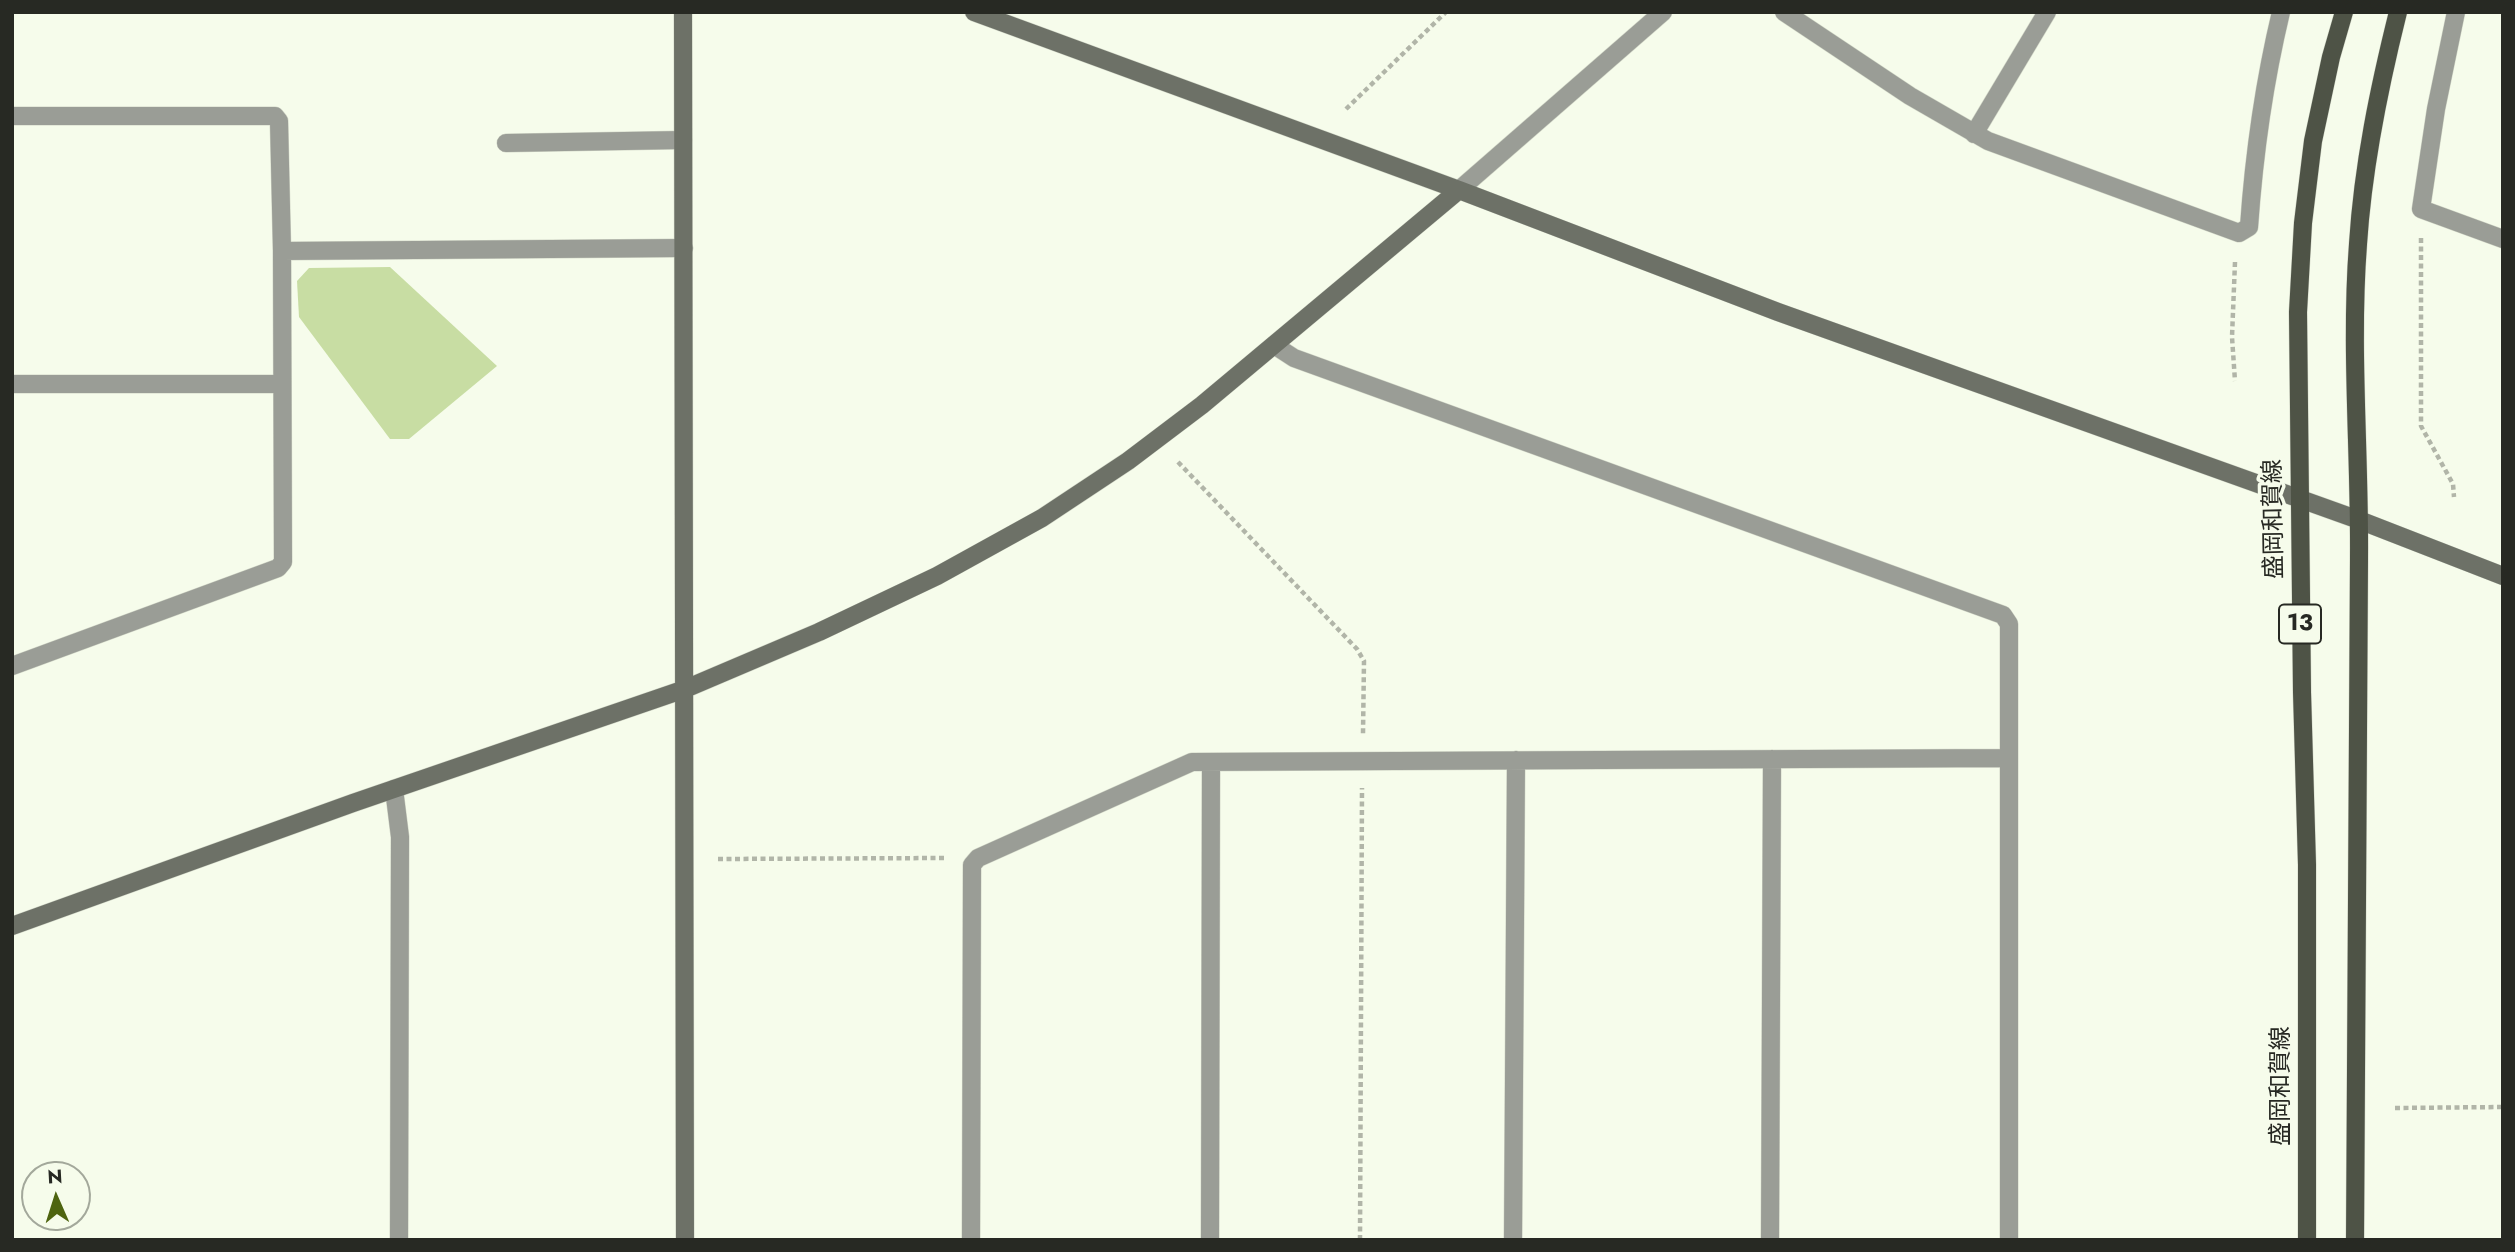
<!DOCTYPE html>
<meta charset="utf-8">
<style>
body{margin:0}
#map{position:relative;width:2515px;height:1252px;overflow:hidden;background:#f6fceb;font-family:Jost,sans-serif}
canvas{display:block}
.frame{position:absolute;inset:0;border:14px solid #272923;pointer-events:none}
.north{position:absolute;left:21px;top:1161px;width:70px;height:70px;box-sizing:border-box;background:#f6fceb;border:2px solid #a3a89b;border-radius:50%;rotate:357deg;font-size:19px;font-weight:700;line-height:28px;text-align:center;color:#272923}
.north::after{content:'';display:block;margin:auto;width:24px;height:32px;background:#4e6410;clip-path:polygon(50% 0,100% 100%,50% 72%,0 100%)}
</style>
<div id="map">
<canvas width="2515" height="1252"></canvas>
<div class="frame"></div>
<div class="north">N</div>
</div>
<script>
const g = document.querySelector('canvas').getContext('2d');
g.lineJoin = 'round';
function paint(path, color) { g.fillStyle = color; g.fill(path, 'evenodd'); }
function strokePath(path, color, width, dash) { g.strokeStyle = color; g.lineWidth = width; g.lineCap = dash ? 'butt' : 'round'; g.setLineDash(dash || []); g.stroke(path); }
function write(font, color, halo, rows, align = 'center') {
  g.font = font + ' Jost,"Noto Sans JP",sans-serif'; g.lineWidth = 7; g.setLineDash([]); g.textBaseline = 'middle'; g.strokeStyle = halo; g.fillStyle = color; for (const [text, x, y, turn = 0] of rows) {
    g.save(); g.translate(x, y); g.rotate((+turn || 0) * Math.PI / 180); g.textAlign = isNaN(turn) ? turn : align; if (halo) g.strokeText(text, 0, 0); g.fillText(text, 0, 0); g.restore();
  }
}
const green = new Path2D(`
 M390,267l107,99 -88,73h-19l-91,-122 -2,-36 12,-13z`);
const path = new Path2D(`
 M1346,109l100,-97
 M2421,238v188l32,58 1,13
 M2235,262l-3,75 3,44
 M1178,462l179,187 7,12 -1,73
 M718,859l228,-1
 M2395,1108l108,-1
 M1360,1240l2,-452`);
const lane = new Path2D(`
 M506,143l177,-3`);
const street = new Path2D(`
 M1784,12l126,84 78,45 251,92 10,-6c5,-72 15,-144 32,-215
 M2456,12l-20,97 -15,100 82,30
 M12,116h263l4,5 3,130 1,311 -5,6 -266,98
 M1974,134l73,-122
 M1459,190l204,-178
 M282,251l402,-3
 M1274,345l20,13 709,257 6,9v616
 M12,384h270
 M394,789l6,48 -1,403
 M971,1240l1,-375 6,-7 214,-96 817,-4
 M1210,1240l1,-478
 M1513,1240l3,-480
 M1770,1240l2,-481`);
const secondary = new Path2D(`
 M683,12l2,1228
 M974,12l485,178
 M12,926l341,-123 332,-114 134,-57 118,-56 105,-58 86,-57 74,-56 257,-215 319,122 581,208 144,56`);
const primary = new Path2D(`
 M2307,1240v-375l-5,-173 -4,-380 5,-89 10,-82 18,-84 13,-45
 M2355,1240c0,-227 2,-454 4,-681 1,-105 -9,-211 -1,-315 5,-79 21,-156 40,-232`);
const shields = [
 [2300,624,42]
];
const shieldNames = [
 ["13",2300,624]
];
const streetNames = [
 ["盛岡和賀線",2275,519,-91],
 ["盛岡和賀線",2282,1086,-90]
];
paint(green, '#c8dda3');
strokePath(lane, '#d1d6c7', 19);
strokePath(street, '#d1d6c7', 19);
strokePath(secondary, '#d1d6c7', 19);
strokePath(primary, '#d1d6c7', 19);
strokePath(path, '#b1b5a8', 4.5, [5, 3.5]);
strokePath(lane, '#9a9d96', 18);
strokePath(street, '#9a9d96', 18);
strokePath(secondary, '#6d7167', 18);
strokePath(primary, '#4e5346', 18);
for (const [x, y, w] of shields) { const box = new Path2D(); box.roundRect(x - w / 2, y - 19.5, w, 39, 5); g.fillStyle = '#f6fceb'; g.fill(box); strokePath(box, '#272923', 2); }
write('bold 23px', '#272923', null, shieldNames);
write('24px', '#272923', '#f6fceb', streetNames);
</script>
